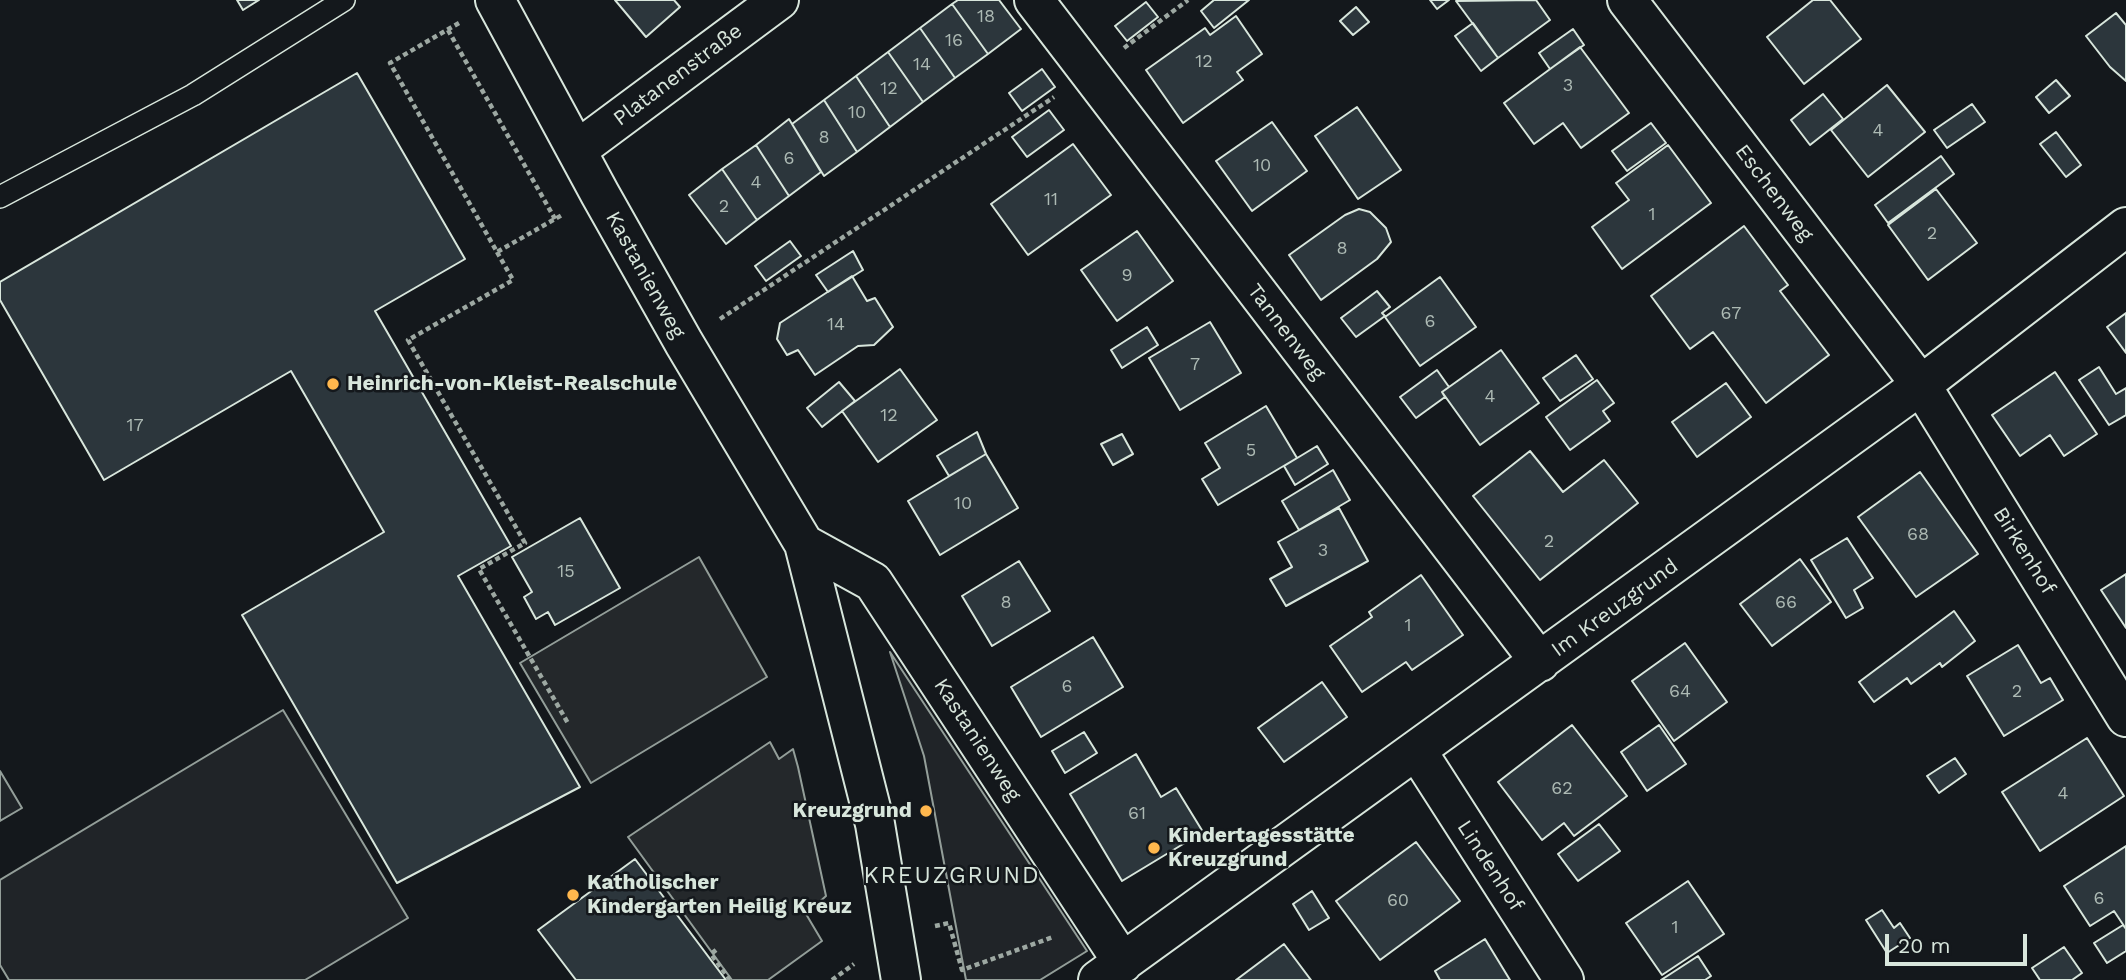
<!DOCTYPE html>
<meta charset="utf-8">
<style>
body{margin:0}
#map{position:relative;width:2126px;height:980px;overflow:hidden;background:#14181c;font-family:"Work Sans",sans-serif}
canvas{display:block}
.scale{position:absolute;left:1885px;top:934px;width:142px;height:32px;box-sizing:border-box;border:4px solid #d8e6dc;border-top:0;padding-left:9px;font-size:21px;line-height:24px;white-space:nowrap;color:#d8e6dc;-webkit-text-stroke:5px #14181c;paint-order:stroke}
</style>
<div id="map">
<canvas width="2126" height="980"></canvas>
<div class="scale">20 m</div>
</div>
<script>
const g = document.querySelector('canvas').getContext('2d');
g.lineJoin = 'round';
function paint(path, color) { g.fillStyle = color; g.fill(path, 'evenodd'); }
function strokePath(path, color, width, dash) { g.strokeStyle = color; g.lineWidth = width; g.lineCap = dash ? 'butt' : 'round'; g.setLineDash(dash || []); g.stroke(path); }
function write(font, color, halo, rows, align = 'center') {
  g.font = font + ' "Work Sans",sans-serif'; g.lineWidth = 5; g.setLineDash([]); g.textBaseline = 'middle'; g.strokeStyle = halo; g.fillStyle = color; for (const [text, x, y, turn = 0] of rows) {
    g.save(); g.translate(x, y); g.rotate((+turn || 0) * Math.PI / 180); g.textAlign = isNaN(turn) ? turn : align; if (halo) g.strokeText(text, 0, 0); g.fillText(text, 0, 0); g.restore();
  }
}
const green = new Path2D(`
 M890,652l197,299 -47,29h-74l-42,-224z
 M283,710l125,208 -103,62h-296l-9,-15v-85z
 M0,771l22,37 -22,13z`);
const parking = new Path2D(`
 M699,557l68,120 -176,106 -71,-120z
 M770,742l9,17 14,-10 5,18 28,129 -20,18 16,27 -54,39h-36l-104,-143z`);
const building = new Path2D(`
 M237,0h22l-16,10z
 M615,0h59l6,7 -34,30z
 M958,0h41l22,29 -33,25 -36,-50z
 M1214,0h35l-35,28 -13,-17z
 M1430,0h19l-12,9z
 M1536,0l14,20 -52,38 -42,-57z
 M1813,0h17l31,39 -57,45 -37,-47z
 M1146,2l12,15 -31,24 -12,-15z
 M952,4l36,50 -33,24 -35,-50z
 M1356,7l13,15 -16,13 -13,-14z
 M2116,13l10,12v56l-16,-14 -24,-31z
 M1236,16l26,38 -25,18 6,8 -60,43 -37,-53 59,-42 5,7z
 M1473,23l25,35 -17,13 -26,-35z
 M920,28l35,50 -32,24 -35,-50z
 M1573,29l11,16 -34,24 -11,-16z
 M1580,47l49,66 -48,35 -18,-25 -29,21 -30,-41z
 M888,52l35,50 -33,25 -34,-51z
 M1042,69l13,18 -33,24 -13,-18z
 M357,73l108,186 -90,52 136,235 -53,30 122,211 -183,96 -155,-268 142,-83 -93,-161 -187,109 -104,-180v-18z
 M856,76l34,51 -33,25 -33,-52z
 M2056,80l14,16 -21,17 -13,-16z
 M1887,85l38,47 -57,45 -37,-47z
 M1823,94l20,25 -33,26 -19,-25z
 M824,100l33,52 -33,24 -32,-52z
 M1972,104l13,18 -38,26 -13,-18z
 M1357,107l44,63 -43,29 -43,-63z
 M1049,110l15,20 -37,27 -15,-20z
 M789,119l32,53 -32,24 -33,-51z
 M1272,122l35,49 -55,40 -36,-50z
 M1651,123l15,20 -39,28 -15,-20z
 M2056,132l25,33 -15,12 -26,-33z
 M1073,144l38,51 -83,60 -37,-51z
 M756,145l33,51 -32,24 -35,-51z
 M1668,145l43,58 -89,66 -30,-42 37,-27 -13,-17z
 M1941,156l13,18 -66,49 -13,-18z
 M722,169l35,51 -31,24 -37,-49z
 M1936,189l41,54 -49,37 -40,-55z
 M1359,209l11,3 16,16 5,14 -14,17 -56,41 -32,-45 56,-40z
 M1744,226l44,59 -8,6 49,64 -63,48 -53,-71 -23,17 -39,-53z
 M1137,231l36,50 -56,40 -36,-51z
 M790,241l11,15 -35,25 -11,-15z
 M853,251l10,19 -35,22 -12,-17z
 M852,276l15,25 8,-3 18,29 -19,18 -16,1 -43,29 -17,-25 -11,5 -10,-16 3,-16z
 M1440,277l36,50 -56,39 -35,-49z
 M1377,291l13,16 -8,6 3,3 -29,21 -15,-19z
 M2126,313v40l-19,-26z
 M1210,322l31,51 -61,37 -31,-52z
 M1147,327l11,18 -36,23 -11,-18z
 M1501,350l38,53 -59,42 -38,-53z
 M1576,355l17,24 -33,22 -17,-23z
 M2099,367l17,27 10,-6v27l-17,10 -30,-45z
 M900,369l37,51 -59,42 -36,-51z
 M1437,370l12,17 -7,5 3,5 -29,21 -16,-21z
 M2055,372l42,62 -33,22 -14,-21 -30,21 -28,-41z
 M1597,380l17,23 -11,8 7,10 -40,29 -24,-33z
 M839,382l16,19 -33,26 -15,-19z
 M1726,383l25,34 -54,40 -25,-35z
 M1266,406l31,52 -79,47 -16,-26 18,-11 -15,-25z
 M977,432l9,22 -37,22 -12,-20z
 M1122,434l11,20 -20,11 -12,-21z
 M1317,446l11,18 -33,21 -11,-19z
 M1530,451l33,41 41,-32 34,43 -98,77 -67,-84z
 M986,454l32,54 -78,47 -32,-54z
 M1333,470l17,30 -51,30 -17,-29z
 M1920,472l58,82 -62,43 -58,-80z
 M1339,508l29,53 -82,45 -16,-27 22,-12 -14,-25z
 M580,518l40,70 -65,37 -7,-13 -12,7 -12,-22 8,-5 -20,-35z
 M1847,538l26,40 -19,12 9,18 -17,10 -35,-58z
 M1800,559l31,43 -59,44 -32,-42z
 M1019,561l31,50 -58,35 -30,-50z
 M2126,574v54l-25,-38z
 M1421,575l42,60 -51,35 -6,-8 -44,30 -32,-46 42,-29 -3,-5z
 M1954,611l21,30 -33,26 -2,-4 -29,21 -4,-6 -33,24 -15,-20z
 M1093,637l30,50 -82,50 -30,-50z
 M1685,643l42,59 -53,39 -42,-60z
 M2018,645l23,38 9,-5 13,22 -59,36 -37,-60z
 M1322,682l25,35 -63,45 -26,-34z
 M1572,725l55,71 -53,40 -10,-13 -22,17 -44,-58z
 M1659,725l27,39 -39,27 -26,-39z
 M1084,732l13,21 -32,20 -13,-22z
 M2087,738l37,58 -84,55 -38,-59z
 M1136,754l25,43 15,-9 27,44 -81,49 -52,-87z
 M1955,758l11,16 -27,19 -12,-17z
 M1599,824l21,27 -42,30 -20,-27z
 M1416,842l44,59 -80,59 -44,-59z
 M2126,846v83l-12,-18 -24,15 -26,-40z
 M635,859l91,121h-150l-38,-50z
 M1688,881l36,53 -62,41 -36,-52z
 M1312,891l17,27 -20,12 -16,-26z
 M1882,910l12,18 6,-5 10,15 -23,15 -21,-33z
 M2123,925l3,4v22l-19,12 -13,-20z
 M1485,939l25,41h-70l-5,-9z
 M1284,944l27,36h-75z
 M2064,947l18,26 -10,7h-32l-8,-12z
 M1698,956l13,20 -6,4h-44z`);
const path = new Path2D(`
 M459,23l-69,40 107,189 65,-37
 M448,30l107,189
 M1124,48l64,-48
 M497,252l16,28 -105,60 117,203 -46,26 90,156
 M720,319l334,-222
 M935,926l14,-3 13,47 91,-33
 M716,950l-5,4 19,26
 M832,980l22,-16`);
const service = new Path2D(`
 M0,197l193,-102 151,-95`);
const minor = new Path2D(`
 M495,0l105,194 84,149 120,201 71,280 26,156
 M1034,0l506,662
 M1627,0l294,385 205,332
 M577,150l202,-150
 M804,544l69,38 250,381
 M1417,751l147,229
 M1098,980l823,-595 205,-158`);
const markers = [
 [333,384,7,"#ffb74d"],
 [926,811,7,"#ffb74d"],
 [1154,848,7,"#ffb74d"],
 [573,895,7,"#ffb74d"]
];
const numberNames = [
 ["18",986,17],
 ["16",954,41],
 ["12",1204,62],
 ["14",922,65],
 ["3",1568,86],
 ["12",889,89],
 ["10",857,113],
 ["4",1878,131],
 ["8",824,138],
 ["6",789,159],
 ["10",1262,166],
 ["4",756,183],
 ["11",1051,200],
 ["2",724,207],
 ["1",1652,215],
 ["2",1932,234],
 ["8",1342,249],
 ["9",1127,276],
 ["67",1731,314],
 ["6",1430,322],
 ["14",836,325],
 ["7",1195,365],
 ["4",1490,397],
 ["12",889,416],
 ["17",135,426],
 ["5",1251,451],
 ["10",963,504],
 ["68",1918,535],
 ["2",1549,542],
 ["3",1323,551],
 ["15",566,572],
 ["8",1006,603],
 ["66",1786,603],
 ["1",1408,626],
 ["6",1067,687],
 ["64",1680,692],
 ["2",2017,692],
 ["62",1562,789],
 ["4",2063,794],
 ["61",1137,814],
 ["6",2099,899],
 ["60",1398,901],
 ["1",1675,928]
];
const streetNames = [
 ["Platanenstraße",678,75,-37],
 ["Eschenweg",1774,193,53],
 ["Kastanienweg",645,275,61],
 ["Tannenweg",1286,332,53],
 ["Birkenhof",2024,551,58],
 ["Im Kreuzgrund",1615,608,-36],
 ["Kastanienweg",977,740,57],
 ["Lindenhof",1490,866,57]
];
const poiNames = [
 ["Heinrich-von-Kleist-Realschule",347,384],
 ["Kreuzgrund",912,811,"right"],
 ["Kindertagesstätte",1168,836],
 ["Kreuzgrund",1168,860],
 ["Katholischer",587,883],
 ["Kindergarten Heilig Kreuz",587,907]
];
const neighbourhoodNames = [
 ["KREUZGRUND",952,876]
];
paint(green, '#202428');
strokePath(green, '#939e99', 2);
paint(parking, '#24282b');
strokePath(parking, '#939e99', 2);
paint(building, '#2c363c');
strokePath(building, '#d8e6dc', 2);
strokePath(service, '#d8e6dc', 24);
strokePath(minor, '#d8e6dc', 42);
strokePath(path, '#9da8a2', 4.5, [5, 3.5]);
strokePath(service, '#14181c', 21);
strokePath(minor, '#14181c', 38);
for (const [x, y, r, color] of markers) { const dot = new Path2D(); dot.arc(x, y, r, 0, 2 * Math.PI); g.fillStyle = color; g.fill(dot); strokePath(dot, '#14181c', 2.5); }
write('18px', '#adbab4', null, numberNames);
write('21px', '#d8e6dc', '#14181c', streetNames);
write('bold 21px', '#d8e6dc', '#14181c', poiNames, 'left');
g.letterSpacing = '2px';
write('23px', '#d8e6dc', '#14181c', neighbourhoodNames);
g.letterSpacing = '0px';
</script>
